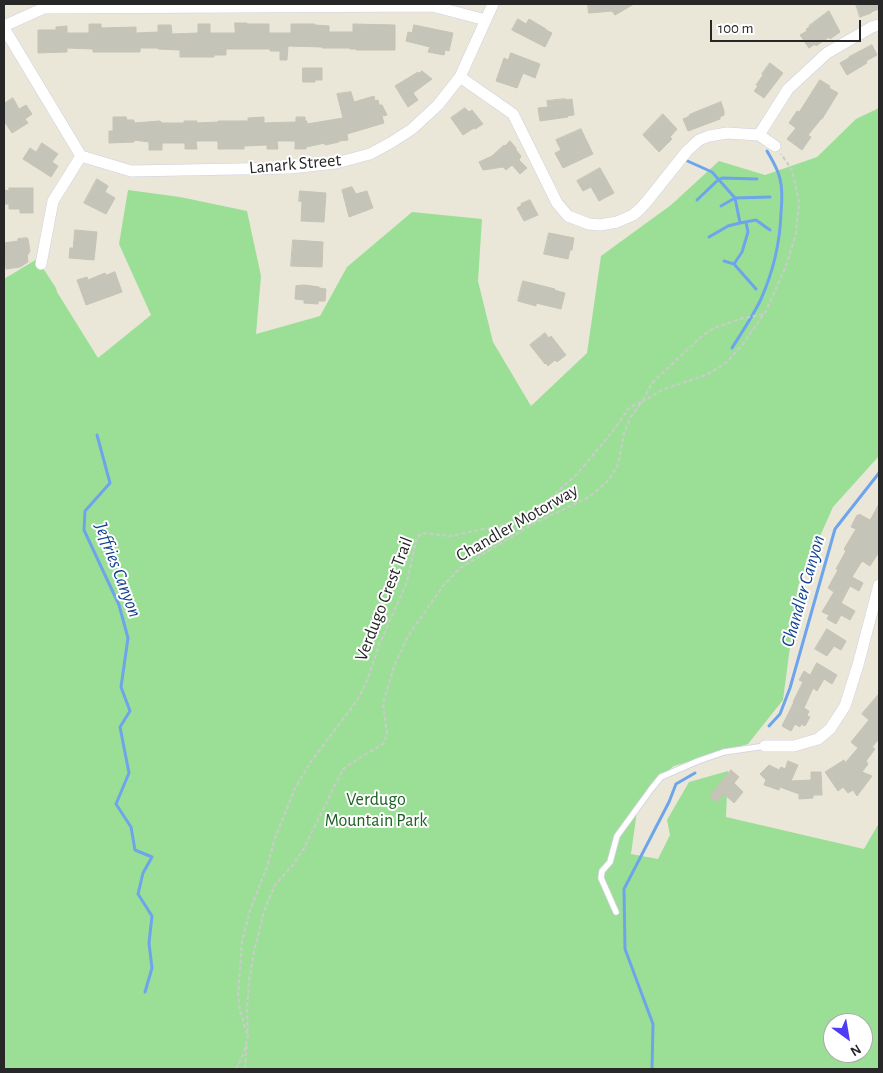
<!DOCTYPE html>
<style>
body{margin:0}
#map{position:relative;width:883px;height:1073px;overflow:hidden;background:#eae7d9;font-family:"Alegreya Sans",sans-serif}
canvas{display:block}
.frame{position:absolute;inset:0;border:5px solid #272727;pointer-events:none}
.north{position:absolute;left:823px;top:1013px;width:50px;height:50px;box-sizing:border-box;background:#fff;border:1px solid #a9a9a9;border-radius:50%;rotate:148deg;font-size:14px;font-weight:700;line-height:20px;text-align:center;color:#272727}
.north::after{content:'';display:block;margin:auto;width:18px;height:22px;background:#4f3df3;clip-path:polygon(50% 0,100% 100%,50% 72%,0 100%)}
.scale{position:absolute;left:710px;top:20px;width:151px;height:22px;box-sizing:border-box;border:2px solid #272727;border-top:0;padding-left:6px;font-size:15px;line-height:18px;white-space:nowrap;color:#272727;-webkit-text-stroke:4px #fff;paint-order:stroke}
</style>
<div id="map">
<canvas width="883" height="1073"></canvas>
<div class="frame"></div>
<div class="north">N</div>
<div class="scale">100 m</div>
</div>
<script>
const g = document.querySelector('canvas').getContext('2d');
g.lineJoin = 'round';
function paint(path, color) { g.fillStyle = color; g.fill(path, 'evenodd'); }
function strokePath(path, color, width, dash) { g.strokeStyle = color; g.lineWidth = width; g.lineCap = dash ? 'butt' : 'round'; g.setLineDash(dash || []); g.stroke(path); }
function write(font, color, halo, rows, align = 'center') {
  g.font = font + ' "Alegreya Sans",sans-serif'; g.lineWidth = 4; g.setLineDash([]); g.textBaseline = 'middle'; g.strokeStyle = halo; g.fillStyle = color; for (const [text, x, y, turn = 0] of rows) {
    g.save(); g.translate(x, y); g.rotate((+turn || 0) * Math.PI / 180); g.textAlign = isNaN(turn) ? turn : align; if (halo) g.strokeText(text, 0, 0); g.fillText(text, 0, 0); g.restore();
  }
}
const green = new Path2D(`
 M879,108v348l-46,51 -35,79 -15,114 -35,44 -74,22 -9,7 -27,31 -7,50 27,5 12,-24 -3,-15 22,-38 39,-11 -2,46 138,32 15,-26v246h-875v-790l33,-20 19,29 1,4 41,66 53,-43 -32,-71 9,-54 52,7 67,14 14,65 -5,58 64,-18 27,-49 65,-55 70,7 -4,62 15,61 38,64 56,-53 14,-97 70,-51 48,-44 46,14 52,-18 39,-38zM833,1023h30v30h-30z`);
const stream = new Path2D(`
 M683,159l29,13 23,26 5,25
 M697,200l21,-20 4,-2 35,1
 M721,206l14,-8 35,-1
 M709,237l19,-11 12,-3 16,-3 14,10
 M724,261l10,3 22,25
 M734,264l8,-12 6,-20 -2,-10
 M732,348c10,-16 21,-32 29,-49 12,-27 19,-56 20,-86 1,-11 2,-23 -1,-34 -2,-10 -8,-19 -13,-28
 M97,435l13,48 -25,28 -1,19 35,75 9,33 -7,49 9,24 -10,16 9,46 -13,31 15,23 4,23 17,7 -9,16 -5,21 14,22 -3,27 3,25 -7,24
 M769,726l11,-12 10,-26 45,-159 44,-56
 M652,1069l1,-45 -28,-75 -1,-60 45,-87 7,-18 19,-11`);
const building = new Path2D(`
 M588,4h46l-19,11 -3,-4 -23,2z
 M856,4h23v5l-8,3v1l-11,4z
 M829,11l11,21 -10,7 -1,-2 -13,9 -1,-2 -6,4 -9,-13 7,-4 -1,-2 4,-2 -1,-1z
 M518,19l8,5 3,-5 17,10v1l6,3 -7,14 -33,-17z
 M235,23h12v1h22v9h22v-9h24v1l14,1v6h24v-8l42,1v25h-39v-1h-6v-1h-28v-1l-34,-1 -1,14h-7v-9h-10v-2h-44v6h-12v2h-34v-7l-22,-1v-1h-18v4h-47v-3l-26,-1v4l-29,1v-23h18v-3l11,-1v7h22v-9h12v4l35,-1v6l22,-1v-7h13l1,9 26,-1v-9h12v9h25z
 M414,25l39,8 -4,18 -4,-1 -1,5 -16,-3 2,-5 -24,-6 2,-9 4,1z
 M872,45l5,10 -11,6 1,2 -20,12 -7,-12 9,-5v-1z
 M511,53l29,11 -5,14 -12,-5 -6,15 -21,-7 8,-23 4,2z
 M770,63l13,10 -19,25 -10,-7 4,-5 -2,-1 7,-10 -1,-1z
 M303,68h19v12h-7v2h-12z
 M422,71l10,8 -19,14 5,7 -10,7 -13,-21 23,-14 1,1z
 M820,80l10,6 -1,2 9,5 -16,26h-1l-13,16 3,2 -9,13 -15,-11 9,-11 -7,-5 8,-12 2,1z
 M351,92l3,10 20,-6 1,5 3,-1 1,5h3l5,10 -5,1 2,7 -37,11 1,6 -9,1v1l-14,3v-2l-19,4v2h-11v-8h-18l1,8h-11v-4l-23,1v3h-26v-8h-22l1,8h-12v-6h-23v7h-13v-8l-15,-2v2l-25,1v-12h4v-14h13l1,3h7v3l26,-2 2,2h22v-2h13v2l21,-1v-1h30v-3l16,-1v6l32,-1v-5h9v4h2v3l36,-6 -6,-24z
 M13,98l6,11 7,-4 6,9 -7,5 3,4 -16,10 -8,-12v-17z
 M565,99v1l7,-1 2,16 -7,1 1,1 -28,4 -2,-13 10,-1 -1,-6z
 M721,102l3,9v4l-4,2v2l-32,12 -5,-12 7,-3 -1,-1 4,-2z
 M465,108l4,4 3,-2 11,14 -8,5 -1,-1 -11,7 -12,-17z
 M663,114l14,15 -7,8 2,2 -13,13 -16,-17z
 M581,129l12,25 -30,14 -8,-15 6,-3 -5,-10z
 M510,141l6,7v2l5,6 -2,4 8,8 -7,6 -8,-9 -6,5 -3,-3 -20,3 -4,-8 13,-6 12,-11 1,1z
 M42,143l16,11 -6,8 6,4 -7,11 -28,-18 7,-11 6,4z
 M600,168l14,25 -15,8 -8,-14 -8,4 -6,-10z
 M97,179l11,7 -3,6 10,6 -9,16 -22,-11z
 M352,187l4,7 11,-3 6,17 -24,9 -7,-27z
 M9,188h24v25h-13v-4h-11v-5h-5v-14l5,1z
 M300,191l26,2 -2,29 -23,-1 1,-19 -3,-1z
 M530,200l8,15 -14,6 -7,-13 5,-3 -1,-1z
 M75,230l22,2 -3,28 -25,-2 1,-10h3z
 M549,233l25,5 -2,12h-2l-2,9 -24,-5z
 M27,238v1h1l2,13h-2l1,2h-2l1,8 -8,5 -14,2 -2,-26 14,-2v-2z
 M293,240l30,2 -1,25 -31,-1z
 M115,272l7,20 -36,13 -9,-25 10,-3 1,3 17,-7 1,2z
 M523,281l32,8 -1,1 11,3 -4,16 -25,-6v3l-18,-5z
 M305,285l14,2v1l7,1 -1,12h-7v3l-14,-1v-3l-9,-1 1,-13z
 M545,333l4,5 2,-2 15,19 -9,7 -2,-2 -7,6 -2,-3 -1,1 -15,-19z
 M879,504v48l-9,14 -8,-5 -10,16 11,6 -4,8 -9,-5 -9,17 14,8 -5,9 -9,-5 -5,9 -9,-5 2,-4 -7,-3 12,-20 -6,-4 10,-18 -2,-1 10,-18 -2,-2 12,-20 -5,-2 6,-12 1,1 1,-2 11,6z
 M827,629l19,12 -5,9 -7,-4 -7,10 -12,-7z
 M817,663l20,12 -5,9 -8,-5 -7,12 -4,-3 -9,20 5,3 -2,5 3,1 -5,9 -4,-2 -1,3 -5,-3 -4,7 -9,-5 12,-24h-1l10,-20 -4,-2 5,-9 6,4z
 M879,694v45l-7,8 3,2 -9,12 2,3 -6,8 10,4 -15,20 -4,-6 -5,3 -5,-6 -5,4 -13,-19 19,-12 1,3 13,-15 -7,-6 18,-22 -7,-6z
 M788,761l10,4 -7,16 20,-1v-8h10l1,23h-9v3l-14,1v-5l-19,-7 -1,3 -15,-5 2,-5 -6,-6 9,-9 10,5 2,-3 4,2z
 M731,770l8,7 -5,6 9,9 -9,11 -10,-9 -7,8 -7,-6z`);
const path = new Path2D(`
 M247,1034l-7,-23 -2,-16 4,-54 8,-31 17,-43 8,-29 20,-50 17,-28 44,-58 11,-21 12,-36 28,-63 10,-45 6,-4 27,3 53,-11 22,-7 19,-14 33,-30 32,-38 21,-29 12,-5 10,-19 50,-47 12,-8 26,-9 24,-5
 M236,1069l7,-14 5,-19 -1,-24 2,-31 5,-29 11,-44 10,-23 17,-19 11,-16 40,-81 18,-12 22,-13 4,-10 -4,-31 12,-39 13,-28 35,-50 17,-18 73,-44 56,-27 18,-15 11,-17 6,-32 6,-15 12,-16 20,-12 44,-15 20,-12 17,-19 23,-33 20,-45 10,-33 3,-31 -7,-32 -11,-16
 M245,1069l2,-27`);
const lane = new Path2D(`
 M616,912l-15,-34 1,-7 8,-9 7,-26 35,-48 9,-11 37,-16 26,-9 41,-6`);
const street = new Path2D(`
 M4,26l40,-18 388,-2 54,14
 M4,28l77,128 -28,45 -12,63
 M460,77l53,37 44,89 11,13 21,8 11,1 17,-3 16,-7 7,-6 8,-9 39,-49 12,-11 10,-4 18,-3 32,2 16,11
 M759,135l29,-46 39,-36 45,-26 7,-2
 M81,156l50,15 159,-3 46,-5 34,-9 22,-12 20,-13 26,-24 22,-28 33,-73
 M765,746h29l24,-7 12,-10 15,-23 13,-41 21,-80`);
const streetNames = [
 ["Lanark Street",295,164,-5],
 ["Chandler Motorway",517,523,-30],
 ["Verdugo Crest Trail",384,599,-69]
];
const parkNames = [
 ["Verdugo",376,800],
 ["Mountain Park",376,821]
];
const waterNames = [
 ["Jeffries Canyon",118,570,69],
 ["Chandler Canyon",803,591,-74]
];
paint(green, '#9bdf97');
strokePath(stream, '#6ea5ea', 3);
paint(building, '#c5c4b9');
strokePath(building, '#c5c3b3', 1);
strokePath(lane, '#d0cfe0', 7);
strokePath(street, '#d0cfe0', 12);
strokePath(path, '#cbcbcb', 2, [4, 2.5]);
strokePath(lane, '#fff', 5.5);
strokePath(street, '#fff', 11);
write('18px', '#272727', '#fff', streetNames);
write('18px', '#1b6121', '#fff', parkNames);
write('italic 19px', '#114192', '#fff', waterNames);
</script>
